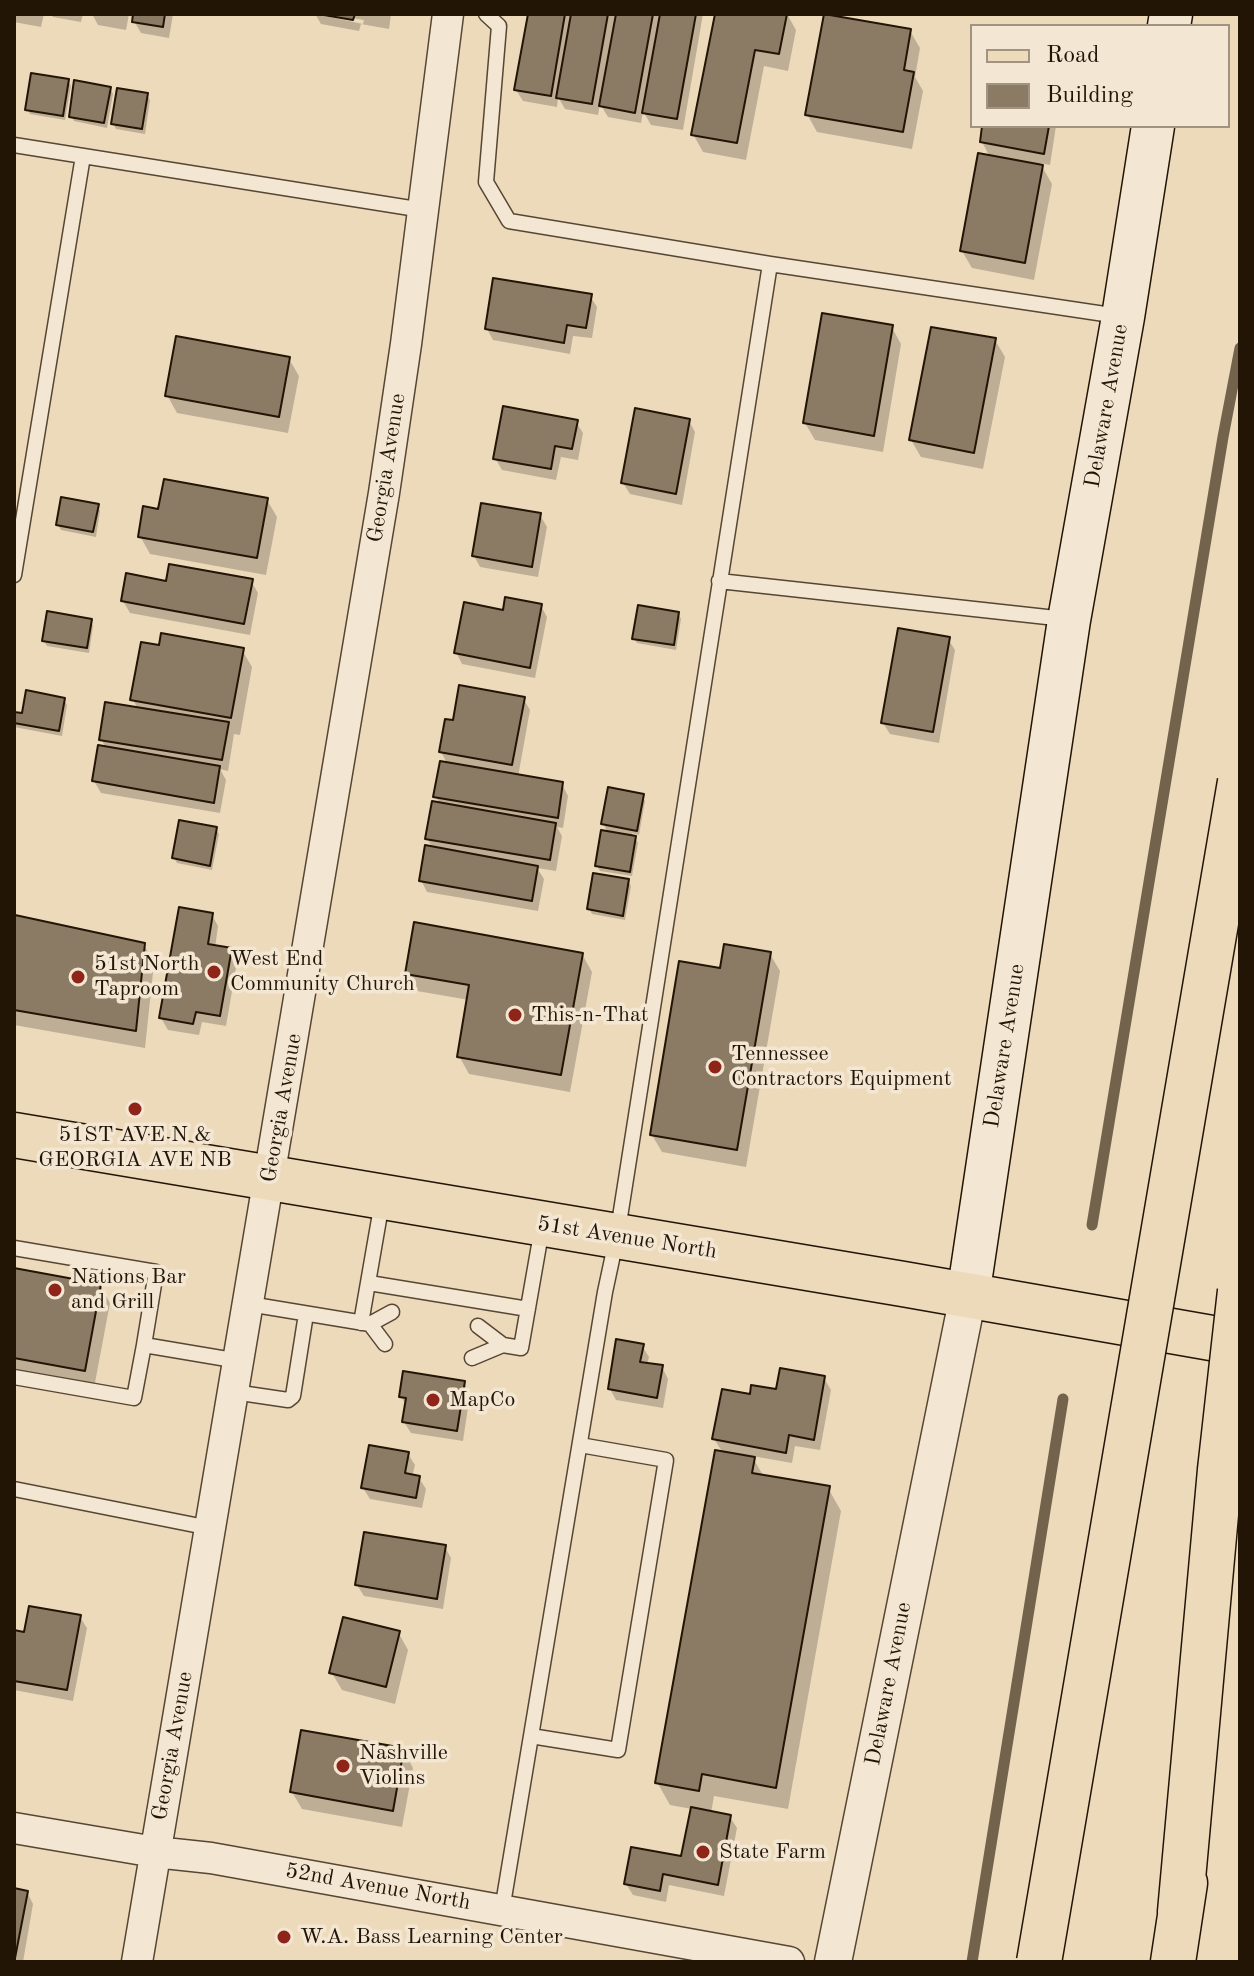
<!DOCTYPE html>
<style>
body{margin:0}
#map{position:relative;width:1254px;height:1976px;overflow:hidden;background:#eddabb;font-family:"Old Standard TT",serif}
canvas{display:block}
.frame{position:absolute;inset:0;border:16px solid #231506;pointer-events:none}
.legend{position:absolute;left:970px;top:24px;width:260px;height:104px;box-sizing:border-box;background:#f3e7d3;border:2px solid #a09381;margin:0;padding:10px 14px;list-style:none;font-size:24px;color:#231506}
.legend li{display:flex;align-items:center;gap:16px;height:40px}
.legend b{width:40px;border:2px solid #a09381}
</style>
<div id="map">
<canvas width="1254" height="1976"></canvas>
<div class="frame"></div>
<ul class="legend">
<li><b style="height:10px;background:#eddabb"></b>Road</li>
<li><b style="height:22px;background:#8c7b64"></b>Building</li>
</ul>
</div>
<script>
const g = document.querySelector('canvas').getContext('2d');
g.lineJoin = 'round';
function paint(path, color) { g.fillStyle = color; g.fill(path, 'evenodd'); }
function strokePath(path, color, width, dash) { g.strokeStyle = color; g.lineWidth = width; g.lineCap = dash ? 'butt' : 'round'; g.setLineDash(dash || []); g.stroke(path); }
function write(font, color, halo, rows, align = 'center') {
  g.font = font + ' "Old Standard TT",serif'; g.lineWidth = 7; g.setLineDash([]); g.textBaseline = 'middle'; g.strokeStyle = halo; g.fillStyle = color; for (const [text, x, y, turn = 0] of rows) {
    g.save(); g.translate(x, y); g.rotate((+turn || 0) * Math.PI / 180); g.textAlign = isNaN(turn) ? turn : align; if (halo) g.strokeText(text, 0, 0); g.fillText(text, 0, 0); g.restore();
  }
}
const shadow = new Path2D(`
 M14,14h30l-3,13 -27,-5z
 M51,14h32l-2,8 -28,-5z
 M92,14h37l-3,16 -28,-5z
 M135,14h38l-4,24 -28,-5 -7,-12z
 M315,14l48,10 1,-4 -35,-6h62l-2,15 -28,-5 -2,7 -38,-7z
 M530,14h173l-20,116 -32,-5 -8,-14 -2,12 -33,-6 -8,-13 -2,11 -33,-6 -7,-12 -1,10 -34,-6 -7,-11z
 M717,14h70l9,16 -8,41 -24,-5 -18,94 -43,-8 -10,-18z
 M910,31l10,17 -5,29 8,14 -11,58 -95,-17 -10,-18z
 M68,81l3,5 -6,34 -35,-6 -3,-5z
 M110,88l3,6 -6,34 -33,-7 -3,-5z
 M147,95l3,5 -5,34 -29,-5 -3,-5z
 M984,126h72l-6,39 -10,-2 12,21 -18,96 -62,-12 -10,-17 28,-94 -8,-15z
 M590,296l7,11 -5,31 -19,-2 -3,18 -77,-14 -6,-11z
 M891,326l10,18 -18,108 -68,-12 -10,-17z
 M995,340l10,17 -22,112 -62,-12 -10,-17z
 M289,359l10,17 -11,57 -111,-20 -10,-18z
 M689,421l6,11 -13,73 -52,-11 -7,-11z
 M576,422l7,11 -5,27 -17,-3 -5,23 -54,-10 -7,-12z
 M267,500l10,17 -11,58 -116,-21 -10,-18z
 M97,506l3,5 -4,26 -35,-7 -3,-5z
 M540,515l7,12 -9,50 -58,-10 -6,-11z
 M251,581l7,12 -8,42 -120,-22 -7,-12 45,-17z
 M541,606l6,11 -12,61 -73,-14 -6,-12z
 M678,613l3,6 -5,31 -39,-7 -3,-5z
 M91,620l2,6 -4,27 -42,-7 -3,-5z
 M948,639l7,11 -16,93 -49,-9 -7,-11z
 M242,650l10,17 -12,68 -6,-1 -6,37 -8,-2 6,11 -6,33 -119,-20 -7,-12 12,-33 -5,-9 37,-30 -5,-9z
 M523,698l7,12 -12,67 44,7 6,12 -5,32 -6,-1 5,9 -6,35 -19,-3 7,11 -6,32 -111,-19 -6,-12 12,-31 -6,-11 13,-34 -5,-8 13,-31 -7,-13 14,-30z
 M64,699l3,6 -5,31 -48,-9v-13l10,2z
 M642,796l3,5 -6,34 -7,-2 6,10 -6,33 -32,-5 -3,-5 11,-33 -5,-10z
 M216,829l3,5 -7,36 -35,-7 -3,-5z
 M628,881l3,5 -6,34 -33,-6 -3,-5z
 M212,915l6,11 -3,22 16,2 6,12 -11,64 -24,-4 -3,13 -31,-5 -7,-12z
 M17,917l127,28 10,18 -9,85 -131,-23v-90z
 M582,954l10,18 -22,120 -101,-18 -10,-18 10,-56 -52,-9 -10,-18z
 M770,954l10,17 -34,196 -84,-15 -10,-17 69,-165z
 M14,1270l86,15 10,18 -16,85 -80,-15z
 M642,1346l7,11 -2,8 15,2 6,12 -5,29 -47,-8 -6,-11z
 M824,1378l7,12 -11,60 -25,-4 -3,17 -40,-7 12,21 64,11 13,23 -53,298 -74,-13 -3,17 19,4 7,11 -13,68 -55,-11 -3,17 -33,-7 -7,-11 57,-25 9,-50 -22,-4 -13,-23 66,-329 -9,-14 38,-42 26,-5z
 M464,1383l6,11 -7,47 -52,-8 -7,-11 3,-16 -6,-9z
 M408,1454l7,11 -3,12 7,1 7,11 -4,19 -52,-9 -7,-11z
 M445,1547l6,11 -8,51 -79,-13 -7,-11z
 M80,1617l7,11 -14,73 -59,-11v-58l12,2z
 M398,1632l10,18 -13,54 -53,-14 -10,-17z
 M403,1750l10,18 -11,59 -100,-18 -10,-17z
 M14,1890l13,2 6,12 -10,58h-9z`);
const stream = new Path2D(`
 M1092,1225l131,-788 17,-89
 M972,1962l91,-563`);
const building = new Path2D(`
 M133,14h32l-2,13 -31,-5z
 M318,14h37l-2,6z
 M528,14h37l-14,82 -37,-6z
 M571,14h37l-16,90 -36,-6z
 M616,14h37l-18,99 -36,-7z
 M660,14h36l-19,105 -35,-6z
 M715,14h72l-8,40 -24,-4 -18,93 -46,-8z
 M824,14l87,15 -7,41 10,2 -11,60 -98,-17z
 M31,73l38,6 -6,37 -38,-6z
 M74,80l37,7 -7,36 -35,-6z
 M117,88l31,5 -6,36 -31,-5z
 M982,126h67l-5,28 -64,-12z
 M978,153l65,12 -18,98 -65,-12z
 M493,278l99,16 -6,34 -19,-3 -3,18 -79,-14z
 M822,313l71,12 -19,111 -71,-13z
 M931,327l65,11 -22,115 -65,-13z
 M176,336l114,21 -11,60 -114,-21z
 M503,406l75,14 -6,29 -17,-3 -4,23 -58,-10z
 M635,408l55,11 -14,75 -55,-11z
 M164,479l104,19 -11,60 -119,-21 5,-31 15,3z
 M61,497l38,7 -6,28 -37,-7z
 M481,503l60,10 -9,54 -60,-11z
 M169,564l84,15 -9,45 -123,-23 5,-28 40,8z
 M505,597l37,7 -12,64 -76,-15 10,-51 39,8z
 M638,605l41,7 -5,33 -42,-6z
 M47,611l45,8 -5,29 -45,-7z
 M898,628l52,9 -17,95 -52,-9z
 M161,633l83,15 -13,70 -101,-18 11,-58 18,3z
 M459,685l66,12 -13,68 -73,-13 6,-33 8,1z
 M26,690l39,8 -6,33 -45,-8v-11l8,1z
 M105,702l124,20 -7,38 -123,-20z
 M98,745l122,21 -6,37 -122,-22z
 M440,761l123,21 -5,36 -125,-21z
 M608,787l36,7 -7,37 -36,-7z
 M432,801l124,22 -6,37 -125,-21z
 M179,820l38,7 -7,39 -38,-8z
 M601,830l35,6 -6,36 -35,-6z
 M425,845l113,21 -6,35 -113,-20z
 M593,873l36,6 -6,37 -36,-7z
 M179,907l34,6 -5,31 24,4 -12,68 -24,-4 -3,12 -34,-6z
 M15,915l130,28 -9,88 -122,-21z
 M414,922l169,31 -22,122 -104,-18 12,-72 -64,-11z
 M724,944l47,8 -34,198 -87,-15 29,-174 41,7z
 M14,1268l87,16 -16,87 -71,-13z
 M616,1339l28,5 -4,18 23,3 -6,33 -49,-9z
 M780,1368l45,8 -11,64 -25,-5 -3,18 -74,-14 10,-50 28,5 1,-9 25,4z
 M403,1371l62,10 -8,50 -55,-9 4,-24 -7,-1z
 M369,1445l40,7 -4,21 15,3 -4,22 -55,-10z
 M715,1450l40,7 -3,16 78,13 -54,302 -74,-14 -3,17 -44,-8z
 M364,1532l82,13 -9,54 -82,-14z
 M29,1606l52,9 -14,75 -53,-9v-51l10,2z
 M343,1617l57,14 -14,56 -57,-14z
 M301,1730l103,18 -11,63 -103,-19z
 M691,1807l40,8 -13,70 -55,-11 -3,17 -36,-7 7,-37 50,9z
 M14,1888l14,3 -13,67h-1z`);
const service = new Path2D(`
 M486,14l13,12 -13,156 23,39 261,43 348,52
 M14,145l409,65
 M14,575l69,-419
 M719,581l346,38
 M14,1248l142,24 -12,73 95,16
 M369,1283l159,26
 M249,1304l121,20 15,20
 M361,1323l21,-121
 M370,1324l22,-12
 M503,1345l18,3 21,-120
 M472,1358l31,-13 -25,-19
 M14,1377l120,21 10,-53
 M234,1392l54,8 5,-4 13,-82
 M14,1489l196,39
 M531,1736l87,14 48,-290 -86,-15
 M502,1910l103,-618 12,-56 153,-972`);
const minor = new Path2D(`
 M14,1828l141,24 56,6 578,104
 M137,1962l247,-1469 22,-149 42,-330`);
const tertiary = new Path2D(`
 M833,1962l135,-666`);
const secondary = new Path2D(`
 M1169,26l2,-12
 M968,1296l101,-676 54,-303 30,-191`);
const primary = new Path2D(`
 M14,1135l889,149 337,59`);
const motorway = new Path2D(`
 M1180,1912l40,-442
 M1173,1962l12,-79`);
const motorwayBridge = new Path2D(`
 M1220,1470l20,-179
 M1039,1962l201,-1180`);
const markers = [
 [214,972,8,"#8f2418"],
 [78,977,8,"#8f2418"],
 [515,1015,8,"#8f2418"],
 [715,1067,8,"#8f2418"],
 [135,1109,8,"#8f2418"],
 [55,1290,8,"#8f2418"],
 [433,1400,8,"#8f2418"],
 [343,1766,8,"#8f2418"],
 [703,1852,8,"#8f2418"],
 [284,1937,8,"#8f2418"]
];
const streetNames = [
 ["Delaware Avenue",1107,406,-80],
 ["Georgia Avenue",387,468,-81],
 ["Delaware Avenue",1005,1046,-81],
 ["Georgia Avenue",282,1108,-80],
 ["51st Avenue North",627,1238,9],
 ["Delaware Avenue",889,1684,-79],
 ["Georgia Avenue",173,1746,-80],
 ["52nd Avenue North",378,1887,10]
];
const poiNames = [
 ["West End",230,959],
 ["Community Church",230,984],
 ["51st North",94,964],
 ["Taproom",94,989],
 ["This-n-That",531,1015],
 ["Tennessee",731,1054],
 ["Contractors Equipment",731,1079],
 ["51ST AVE N &",135,1135,"center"],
 ["GEORGIA AVE NB",135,1160,"center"],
 ["Nations Bar",71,1277],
 ["and Grill",71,1302],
 ["MapCo",449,1400],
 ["Nashville",359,1753],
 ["Violins",359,1778],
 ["State Farm",719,1852],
 ["W.A. Bass Learning Center",300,1937]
];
paint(shadow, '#0003');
strokePath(stream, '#73634d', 11);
paint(building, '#8c7b64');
strokePath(building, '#231506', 2);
strokePath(service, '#564633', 17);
strokePath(minor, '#564633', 33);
strokePath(tertiary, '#564633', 39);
strokePath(secondary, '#231506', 45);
strokePath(primary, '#231506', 47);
strokePath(motorway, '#231506', 47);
strokePath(service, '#f3e7d3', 14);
strokePath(minor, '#f3e7d3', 30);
strokePath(tertiary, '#f3e7d3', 36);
strokePath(secondary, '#f3e7d3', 42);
strokePath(primary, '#eddabb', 44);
strokePath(motorway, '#eddabb', 44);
strokePath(motorwayBridge, '#231506', 47, []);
strokePath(motorwayBridge, '#eddabb', 44);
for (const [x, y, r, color] of markers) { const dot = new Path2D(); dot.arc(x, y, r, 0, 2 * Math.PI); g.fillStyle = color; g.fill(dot); strokePath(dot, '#f3e7d3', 3); }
write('22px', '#231506', '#f3e7d3', streetNames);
write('22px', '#231506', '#f3e7d3', poiNames, 'left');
</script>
